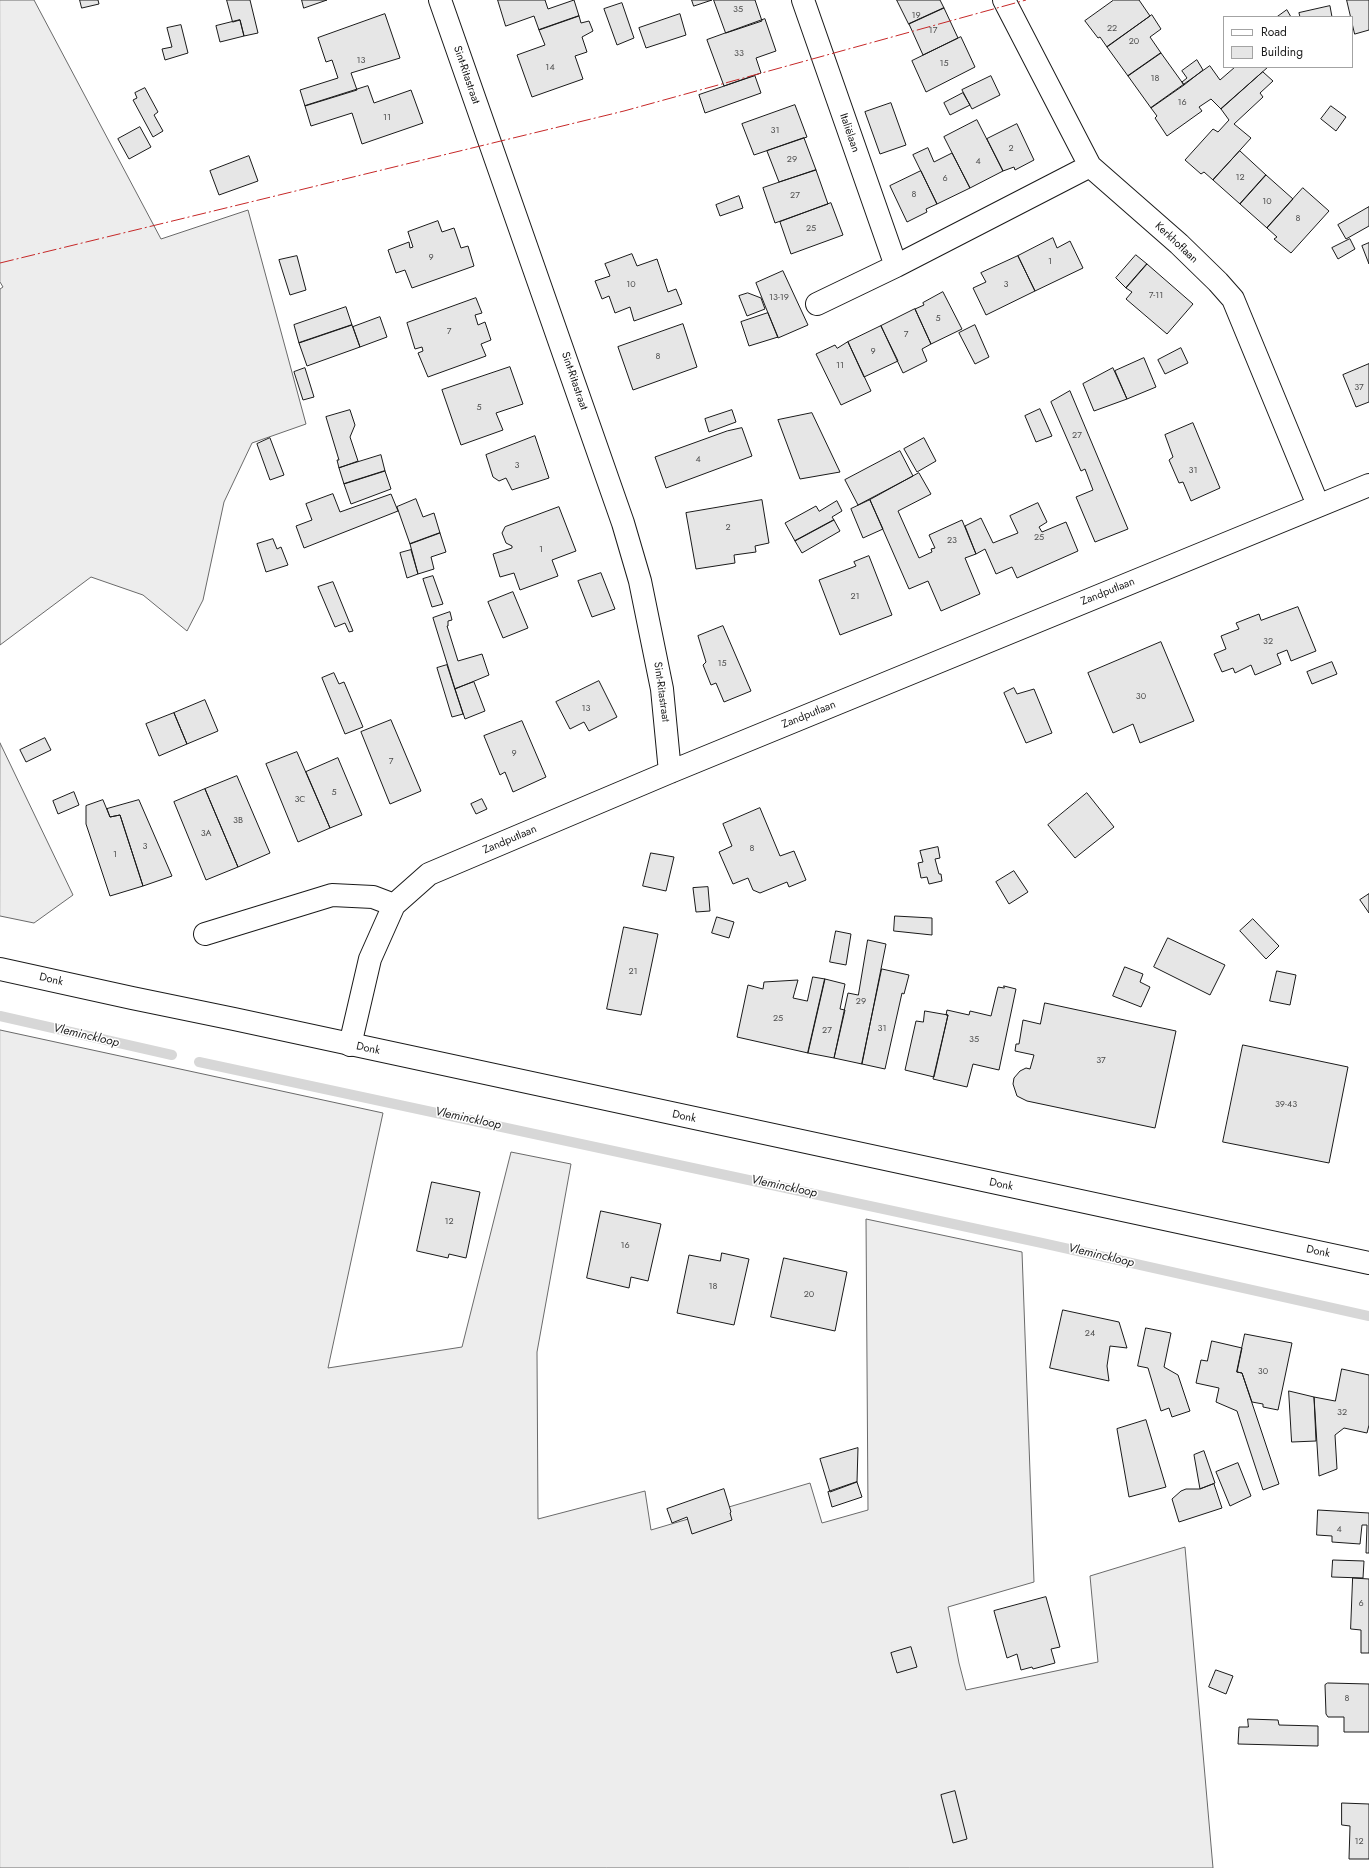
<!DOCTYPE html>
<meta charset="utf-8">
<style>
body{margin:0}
#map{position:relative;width:1369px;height:1868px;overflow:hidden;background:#fff;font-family:Jost,sans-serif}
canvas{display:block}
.legend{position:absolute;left:1223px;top:16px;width:130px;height:52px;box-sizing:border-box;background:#fff;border:1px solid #a3a3a3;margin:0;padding:5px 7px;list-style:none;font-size:12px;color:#1a1a1a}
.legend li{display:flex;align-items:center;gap:8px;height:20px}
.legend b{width:20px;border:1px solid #a3a3a3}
</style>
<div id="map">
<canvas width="1369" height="1868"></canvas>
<ul class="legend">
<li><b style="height:5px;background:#fff"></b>Road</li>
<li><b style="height:11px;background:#e6e6e6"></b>Building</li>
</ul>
</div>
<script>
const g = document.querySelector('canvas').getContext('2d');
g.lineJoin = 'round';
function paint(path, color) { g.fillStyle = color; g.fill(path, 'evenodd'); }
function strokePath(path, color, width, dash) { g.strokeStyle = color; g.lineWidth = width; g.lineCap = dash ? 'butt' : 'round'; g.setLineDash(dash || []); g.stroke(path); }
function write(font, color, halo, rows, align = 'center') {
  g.font = font + ' Jost,sans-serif'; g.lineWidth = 3; g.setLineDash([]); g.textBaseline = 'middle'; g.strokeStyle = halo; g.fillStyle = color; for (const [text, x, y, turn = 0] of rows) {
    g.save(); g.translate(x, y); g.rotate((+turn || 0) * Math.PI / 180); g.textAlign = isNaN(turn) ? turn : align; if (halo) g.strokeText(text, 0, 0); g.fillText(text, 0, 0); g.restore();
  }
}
const built = new Path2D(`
 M0,0h34l127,239 87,-29 58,214 -54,19 -28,59 -21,98 -16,31 -44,-36 -52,-18 -91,68v-356l3,-2 -3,-5z
 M0,743l73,152 -39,28 -34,-7z
 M0,1030l383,83 -55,255 134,-21 49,-195 60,12 -34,188 1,167 107,-28 6,39 159,-47 12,40 46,-13 -2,-291 156,33 12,330 -86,25 11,56 7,27 132,-28 -8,-86 95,-29 28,321h-1213z`);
const stream = new Path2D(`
 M0,1016l172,39
 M199,1062l843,181 327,73`);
const building = new Path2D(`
 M80,0h18l1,4 -17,4z
 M227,0h23l8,33 -14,3 -4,-16 -7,2z
 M302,0h25l-23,8z
 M498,0h47l3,9 26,-9 5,16 -40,14 -5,-14 -28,10z
 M692,0h20l-18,6z
 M714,0h41l7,21 -36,12z
 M897,0h43l4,8 -35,16z
 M1114,0h25l11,16 -43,31 -7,-10 -2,1 -13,-17z
 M1347,0h22v30l-14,4z
 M622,3l12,35 -17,7 -13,-36z
 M1330,6l2,11h-32l-1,-4z
 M944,8l14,30 -35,17 -14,-31z
 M1287,10l4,7h-14z
 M385,14l15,44 -49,15 6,17 -52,16 -5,-16 38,-12 -6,-18 -6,2 -8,-24z
 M680,14l6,21 -40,13 -7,-20z
 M1152,15l9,14 -11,8 11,16 -33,23 -21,-29z
 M579,16l2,7 8,-2 4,10 -11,6 5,15 -12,4 8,23 -51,18 -15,-42 28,-10 -6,-15z
 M765,19l11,32 -20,7 5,15 -37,13 -17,-46z
 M240,20l4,16 -24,6 -4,-16z
 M181,25l7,28 -23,7 -3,-11 10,-2 -5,-19z
 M961,37l14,30 -49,25 -14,-31z
 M1161,53l23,32 -33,23 -23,-32z
 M1197,60l6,10 -19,15 -2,-3 5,-4 -5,-7z
 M1210,66l10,14 15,-13h33l-47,42 -10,-10 -12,8 3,4 -35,25 -12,-18 2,-2 -6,-8z
 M1263,72l10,9 -13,12 3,4 -29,27 17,14 -38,42 -9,-8 -3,2 -16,-14 28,-31 5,3 11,-12 -8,-11z
 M755,76l6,17 -56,20 -6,-18z
 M991,76l9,19 -28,14 -10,-19z
 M368,86l6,17 37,-13 12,33 -61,21 -10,-31 -41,13 -6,-20z
 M145,88l13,24 -4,3 9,16 -10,6 -20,-37 4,-2 -2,-5z
 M963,93l7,12 -20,10 -6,-12z
 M891,103l15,42 -26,9 -15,-42z
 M795,105l12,32 -53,18 -12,-31z
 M1331,106l15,11 -10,14 -15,-12z
 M977,120l26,51 -33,17 -26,-51z
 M1017,124l17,36 -19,10 -1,-3 -11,4 -16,-32z
 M140,127l11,20 -22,12 -11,-20z
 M804,138l12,32 -37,12 -12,-31z
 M928,148l6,14 18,-9 18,35 -33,16 -24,-49z
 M1240,151l26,24 -26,29 -27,-24z
 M249,156l9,25 -39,14 -9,-24z
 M816,170l12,34 -53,19 -12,-35z
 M921,171l16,33 -11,5 1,3 -20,10 -17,-36z
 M1266,175l27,24 -26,29 -27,-24z
 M1303,188l26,23 -38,42 -17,-14 3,-2 -10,-9z
 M739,196l4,12 -23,8 -4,-11z
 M831,203l12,32 -52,19 -11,-32z
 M1369,207v19l-23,13 -8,-14z
 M438,221l4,11 12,-4 7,20 7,-2 6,20 -62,22 -7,-18 -9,3 -8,-23 21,-8 1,6 3,-1 -5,-15z
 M1053,238l4,10 13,-7 13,27 -48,23 -17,-35z
 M1350,239l5,10 -17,10 -6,-11z
 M1369,243v21l-7,-18z
 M632,254l5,12 20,-7 11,33 8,-3 6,15 -48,17 -4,-14 -15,6 -6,-17 -7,3 -7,-18 15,-5 -5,-12z
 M1136,255l11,9 -21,24 -10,-10z
 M297,256l9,34 -16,5 -11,-35z
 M1018,256l17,35 -49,24 -13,-27 13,-6 -5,-9z
 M1147,264l46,40 -26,30 -41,-35 6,-7 -6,-4z
 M783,271l25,54 -30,13 -22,-55z
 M943,292l19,37 -31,15 -16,-35 9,-4 -1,-2z
 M748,293l13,5 4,11 -18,7 -8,-20z
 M476,298l6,15 -7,2 3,10 7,-3 6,18 -10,4 5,12 -58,21 -10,-24 5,-2 -1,-4 -7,2 -8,-26z
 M346,307l6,18 -53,18 -5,-18z
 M915,309l16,35 -9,5 5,12 -24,12 -22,-47z
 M768,313l10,24 -29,9 -8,-24z
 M380,317l7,20 -27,10 -7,-20z
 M683,324l14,43 -64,23 -15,-43z
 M352,325l8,22 -53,19 -8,-23z
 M975,325l14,32 -14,7 -16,-31z
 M881,326l17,35 -34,16 -16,-35z
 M848,342l23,49 -30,14 -25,-51 19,-9 2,3z
 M1181,348l7,15 -23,11 -7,-14z
 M1144,358l12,29 -29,12 -12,-28z
 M1369,364v38l-13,5 -13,-32z
 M510,367l13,37 -27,9 7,17 -42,15 -19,-55z
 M305,368l9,29 -11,3 -9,-28z
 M1113,368l14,31 -33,12 -11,-27z
 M1070,391l58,138 -33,13 -19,-45 17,-7 -8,-21 -4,2 -30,-69z
 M1040,409l12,27 -16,6 -11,-26z
 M350,410l5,15 -5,12 8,24 -19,7 -2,-8h2l-13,-43z
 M732,410l4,12 -27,10 -4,-13z
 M812,413l28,59 -40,7 -22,-59z
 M1193,423l27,65 -29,13 -8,-19 -4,1 -10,-23 4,-3 -8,-22z
 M742,428l10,28 -86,32 -11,-31 72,-26z
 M535,436l14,42 -37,12 -6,-12 -7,3 -6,-4 -7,-22z
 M270,438l14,37 -14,5 -13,-36z
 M924,438l12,23 -19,11 -13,-23z
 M900,451l13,25 -55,29 -13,-25z
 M381,455l4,16 -41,13 -5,-16z
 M385,471l6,18 -40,15 -7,-20z
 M919,473l12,21 -33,17 21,47 13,-6 -1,-3 4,-1 -6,-13 33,-15 14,34 -11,4 15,36 -39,17 -13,-30 -19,8 -39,-89z
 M333,494l7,18 51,-18 7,17 -94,37 -8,-22 16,-6 -6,-16z
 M416,499l7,18 11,-4 6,20 -30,11 -13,-37z
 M762,500l7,43 -14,3 1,6 -22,3 1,8 -39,6 -10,-56z
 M870,500l13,29 -20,9 -12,-29z
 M837,501l5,10 -10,6 2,3 -39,21 -10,-18 31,-17 3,5z
 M1038,503l9,19 -8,5 3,5 24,-10 12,29 -61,27 -5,-11 -16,7 -11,-25 -9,5 -11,-28 16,-8 12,25 25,-10 -8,-17z
 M559,507l17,44 -24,9 6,16 -38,14 -6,-17 -14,4 -7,-23 19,-6v-2l-6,-3 -4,-10 3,-6z
 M834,520l6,11 -38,22 -7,-12z
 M440,533l6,19 -15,5 3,12 -16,5 -8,-30z
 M273,539l4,10 4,-2 7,18 -22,7 -9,-28z
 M411,550l7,24 -11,4 -7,-25z
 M869,556l23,59 -52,20 -21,-55 37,-14 -2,-4z
 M601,573l14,36 -23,8 -14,-36z
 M433,576l10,28 -11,3 -9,-28z
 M333,582l20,49 -4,1 -4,-9 -10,4 -17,-40z
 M513,592l15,36 -25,10 -15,-36z
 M1298,607l18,44 -25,10 -4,-11 -10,4 4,10 -26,11 -4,-10 -16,8 -2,-5 -11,4 -8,-18 12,-5 -5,-13 18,-7 -3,-6 23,-9 2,6z
 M450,612l2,8 -4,1v5h-1l11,35 24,-7 7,21 -34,14 -22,-71z
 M723,626l28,65 -27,11 -8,-19 -5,2 -8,-20 3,-3 -8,-26z
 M1161,642l33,79 -54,22 -7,-19 -20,9 -25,-60z
 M1332,662l5,12 -25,10 -5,-12z
 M447,665l16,49 -11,3 -15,-49z
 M334,673l5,11 5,-2 19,45 -18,7 -23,-56z
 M599,681l18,36 -28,14 -5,-9 -14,7 -14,-27z
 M474,682l11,29 -20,8 -10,-30z
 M1014,688l3,6 17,-5 18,44 -26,10 -22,-50z
 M205,700l13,31 -31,13 -13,-31z
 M174,713l13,31 -28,12 -13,-32z
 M391,720l30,71 -31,13 -29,-72z
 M522,721l24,56 -33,15 -8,-20 -5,3 -16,-39z
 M45,738l6,12 -25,12 -6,-12z
 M297,752l33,76 -32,14 -32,-78z
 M338,758l24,57 -32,13 -24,-56z
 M237,776l33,77 -32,14 -33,-78z
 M205,789l33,78 -32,13 -32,-78z
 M74,792l5,13 -21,9 -5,-13z
 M1087,793l27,34 -39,31 -27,-33z
 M482,799l5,10 -11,5 -5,-10z
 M103,800l7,17 10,-2 23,71 -33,10 -24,-72v-18z
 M139,800l33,76 -29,10 -23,-71 -10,2 -3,-8z
 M760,808l20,48 14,-5 12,29 -17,7 -2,-5 -27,11 -7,-3 -5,-12 -15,6 -14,-32 13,-6 -9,-22z
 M938,847l2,11 -5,1 4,15h2l1,7 -13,3 -2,-7 -6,1 -3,-15 5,-1 -3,-11z
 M651,853l23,4 -8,34 -23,-5z
 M1014,871l14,21 -19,12 -13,-22z
 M708,887l2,24 -14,1 -3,-24z
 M1369,894v19l-9,-13z
 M895,916l37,2v17l-38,-4z
 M717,917l17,5 -5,16 -17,-5z
 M1253,919l26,27 -13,13 -26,-28z
 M624,927l34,7 -17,81 -34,-6z
 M836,931l15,3 -5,31 -16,-3z
 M1168,938l57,27 -15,30 -56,-28z
 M868,940l18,4 -24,120 -28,-6 14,-65 10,2z
 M1125,967l18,7 -3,8 10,5 -9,20 -28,-11z
 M882,969l27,6 -5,19 -2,-1 -17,76 -23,-5z
 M1277,971l19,4 -6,30 -20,-4z
 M813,977l12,2 -17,74 -71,-16 11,-52 15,4 1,-7 34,-2 -5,18 14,3z
 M825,979l20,5 -5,25 5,1 -11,48 -26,-5z
 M1004,986l12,3 -17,81 -26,-6 -6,23 -34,-8 15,-64h-2l1,-5 22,5 1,-4 21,5 7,-29 6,1z
 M1045,1003l131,28 -21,97 -128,-27 -10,-5 -4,-12 1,-6 6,-7 6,-3 4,1 4,-14 -19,-4 1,-7h3l4,-24 17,4z
 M925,1011l23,4 -14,62 -29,-7 11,-49 7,1z
 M1243,1045l105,22 -19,96 -106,-21z
 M432,1182l48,10 -14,66 -17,-4 -1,4 -31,-7z
 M601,1211l60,13 -13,57 -17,-4 -2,11 -42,-10z
 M722,1253l27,6 -15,66 -57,-12 12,-58 31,6z
 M784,1258l63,14 -12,59 -64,-14z
 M1063,1310l56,12 8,26 -17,-2 -3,20 2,15 -59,-13z
 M1146,1328l25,5 -7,34 14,8 12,36 -18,6 -3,-9 -8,3 -13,-43 -10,-2z
 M1245,1334l47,9 -14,67 -15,-3v-3l-11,-2 -10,-29 -5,-1z
 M1212,1341l30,7 -5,24 5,1 37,111 -16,6 -26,-79 -21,-9 3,-14 -23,-5 5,-23 6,1z
 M1342,1369l27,6v50l-2,8 -23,-5 -9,7 2,34 -18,7 -5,-79 21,4z
 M1289,1391l25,6 2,44 -24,1z
 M1146,1420l20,67 -37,10 -12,-68z
 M858,1448l-1,34 -27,10 -10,-33z
 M1204,1451l11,32 -15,6 -6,-34z
 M1238,1463l13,33 -21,10 -14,-34z
 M857,1482l5,15 -30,10 -4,-15z
 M1214,1484l8,24 -43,14 -7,-23 9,-8 5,-2h13z
 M724,1489l7,23 -1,1 2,7 -40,14 -5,-17 -15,6 -5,-14z
 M1318,1510l51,3v40h-3l1,-28h-5l-2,19 -28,-2v-6l-15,-1z
 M1333,1560l31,1 -1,17 -31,-1z
 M1353,1578l16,1v74h-8v-23l-10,-1z
 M1046,1597l14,50 -9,2 4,14 -22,6 -1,-2 -11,3 -4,-16 -10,4 -13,-47z
 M911,1647l6,20 -20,6 -6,-20z
 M1216,1670l17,6 -7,18 -17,-7z
 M1328,1683l41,1v48h-25v-15h-16l-2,-3 -1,-29z
 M1248,1719l30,1 1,5 39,1v20l-80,-2 1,-17h9z
 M955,1791l12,48 -14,4 -12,-48z
 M1342,1803l27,1v55h-20l1,-33 -8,-1z`);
const minor = new Path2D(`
 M440,0l183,523 17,58 22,108 8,83
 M803,0l93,266
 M1004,0l86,166 89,78 39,38 15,17 85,206
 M817,304l79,-38 194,-100
 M205,934l127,-39 41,2 21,8
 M350,1045l20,-86 24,-54 35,-31 241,-102 699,-287`);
const major = new Path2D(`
 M0,969l132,29 102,21 1135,244`);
const power = new Path2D(`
 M0,263l624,-152 402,-111`);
const numberNames = [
 ["35",738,10],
 ["19",916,16],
 ["22",1112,29],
 ["17",933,31],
 ["20",1134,42],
 ["33",739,54],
 ["13",361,61],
 ["15",944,64],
 ["14",550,68],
 ["18",1155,79],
 ["16",1182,103],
 ["11",387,118],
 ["31",775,131],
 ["2",1011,149],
 ["29",792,160],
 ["4",978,162],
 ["12",1240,178],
 ["6",945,179],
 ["8",914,195],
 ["27",795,196],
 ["10",1267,202],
 ["8",1298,219],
 ["25",811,229],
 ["9",431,258],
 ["1",1050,262],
 ["10",631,285],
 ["3",1006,285],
 ["7-11",1156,296],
 ["13-19",779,298],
 ["5",938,319],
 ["7",449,332],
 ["7",906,335],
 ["9",873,352],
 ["8",658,357],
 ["11",840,366],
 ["37",1359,388],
 ["5",479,408],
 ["27",1077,436],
 ["4",698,460],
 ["3",517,466],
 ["31",1193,471],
 ["2",728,528],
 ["25",1039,538],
 ["23",952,541],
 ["1",541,550],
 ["21",855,597],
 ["32",1268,642],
 ["15",722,664],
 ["30",1141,697],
 ["13",586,709],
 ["9",514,754],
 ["7",391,762],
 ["5",334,793],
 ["3C",300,800],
 ["3B",238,821],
 ["3A",206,834],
 ["3",145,847],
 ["8",752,849],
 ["1",115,855],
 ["21",633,972],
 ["29",861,1002],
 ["25",778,1019],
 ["31",882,1029],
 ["27",827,1031],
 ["35",974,1040],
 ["37",1101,1061],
 ["39-43",1286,1105],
 ["12",449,1222],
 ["16",625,1246],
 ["18",713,1287],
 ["20",809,1295],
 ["24",1090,1334],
 ["30",1263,1372],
 ["32",1342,1413],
 ["4",1339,1530],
 ["6",1361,1604],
 ["8",1347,1699],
 ["12",1359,1842]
];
const streetNames = [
 ["Sint-Ritastraat",466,75,71],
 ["Italiëlaan",849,133,71],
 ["Kerkhoflaan",1176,243,43],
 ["Sint-Ritastraat",574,381,71],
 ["Zandputlaan",1108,592,-22],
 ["Sint-Ritastraat",661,692,82],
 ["Zandputlaan",809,715,-22],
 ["Zandputlaan",510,840,-23],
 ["Donk",51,980,13],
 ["Donk",368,1049,12],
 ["Donk",684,1117,12],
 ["Donk",1001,1185,12],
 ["Donk",1318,1252,12]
];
const waterNames = [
 ["Vleminckloop",86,1036,13],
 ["Vleminckloop",468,1119,12],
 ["Vleminckloop",784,1187,12],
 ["Vleminckloop",1101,1256,13]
];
paint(built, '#ededed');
strokePath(built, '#6a6a6a', 1);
strokePath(stream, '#d7d7d7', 10);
paint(building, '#e6e6e6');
strokePath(building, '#1a1a1a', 1);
strokePath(minor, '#1a1a1a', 24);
strokePath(major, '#1a1a1a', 24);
strokePath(minor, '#fff', 22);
strokePath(major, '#fff', 22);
strokePath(power, '#c62828', 1, [14, 3, 2, 3]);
write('9px', '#4d4d4d', null, numberNames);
write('11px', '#1a1a1a', '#fff', streetNames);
write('italic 12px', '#1a1a1a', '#fff', waterNames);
</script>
